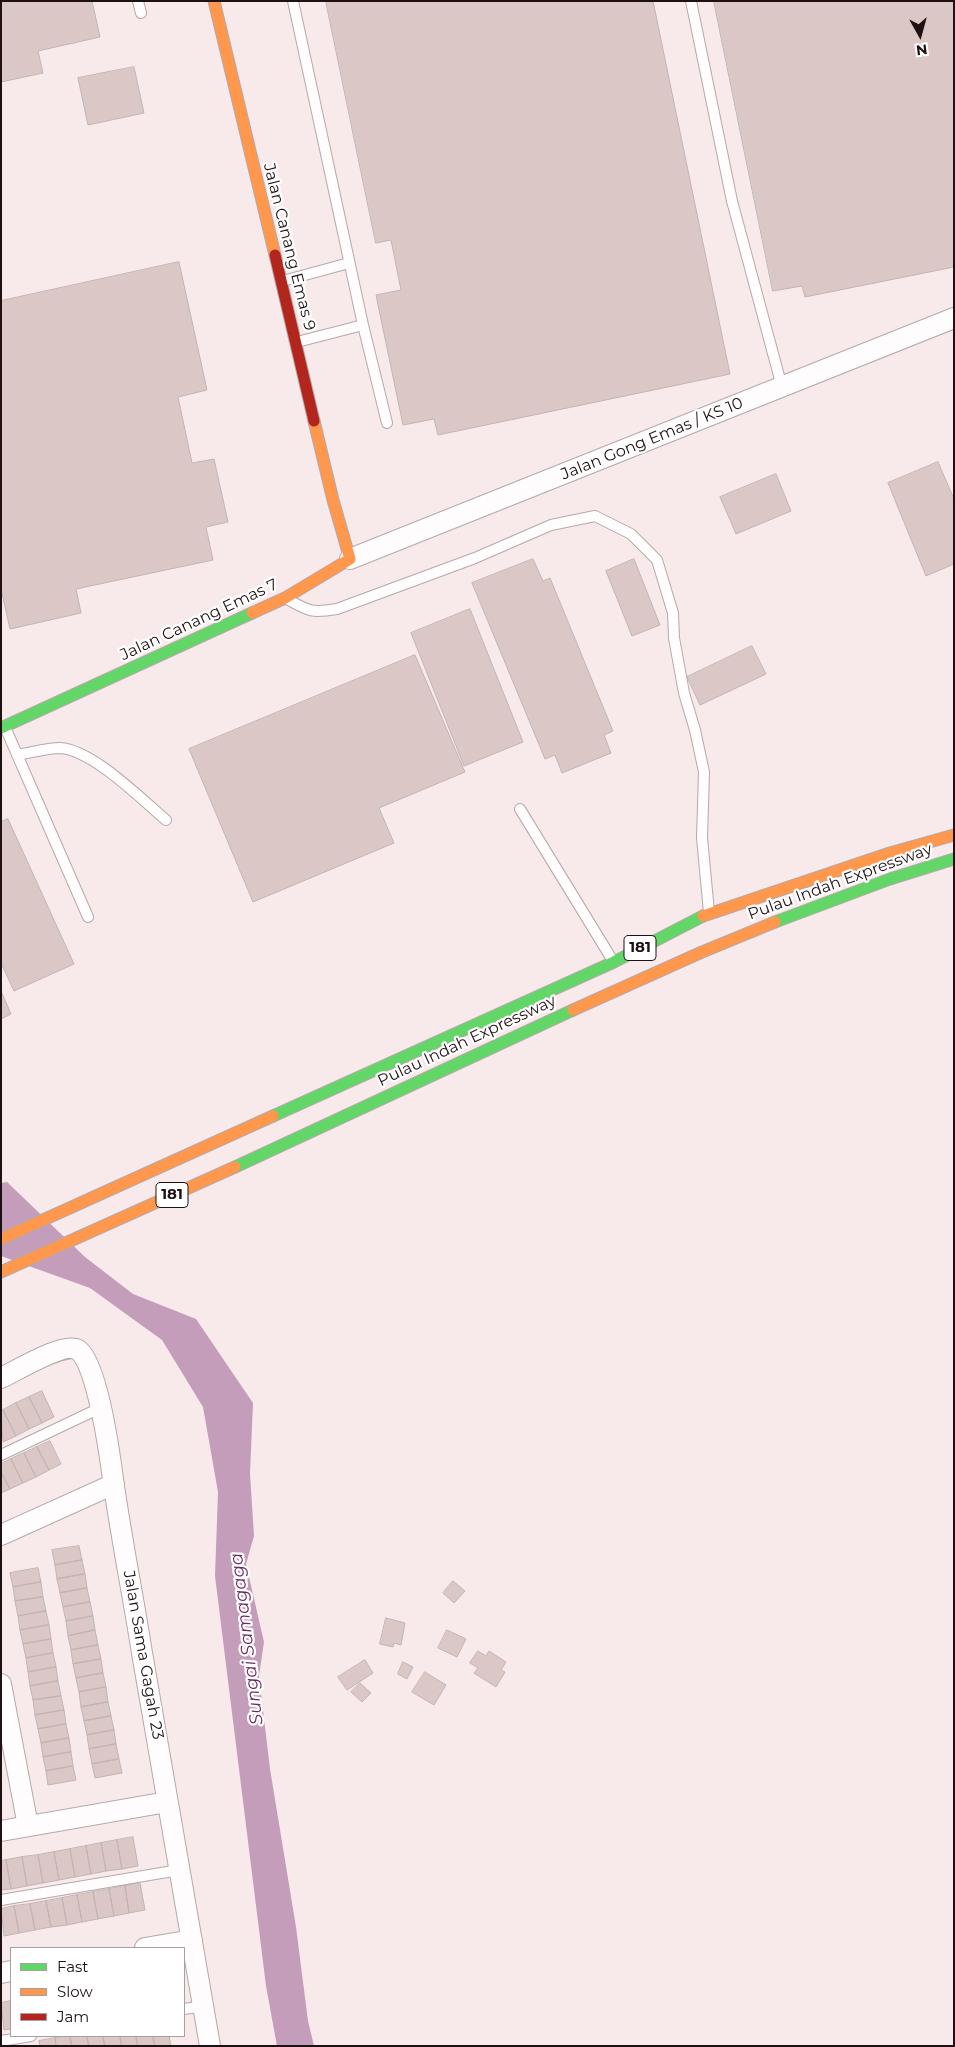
<!DOCTYPE html>
<style>
body{margin:0}
#map{position:relative;width:955px;height:2047px;overflow:hidden;background:#f8eaeb;font-family:Montserrat,sans-serif}
canvas{display:block}
.frame{position:absolute;inset:0;border:2px solid #1f1113;pointer-events:none}
.legend{position:absolute;left:10px;top:1947px;width:175px;height:90px;box-sizing:border-box;background:#fff;border:1px solid #a5a0a1;margin:0;padding:6px 9px;list-style:none;font-size:15px;color:#1f1113}
.legend li{display:flex;align-items:center;gap:10px;height:25px}
.legend b{width:25px;border:1px solid #a5a0a1}
.north{position:absolute;left:895px;top:10px;width:50px;height:50px;-webkit-text-stroke:4px #fff;paint-order:stroke;rotate:173deg;font-size:14px;font-weight:700;line-height:20px;text-align:center;color:#1f1113}
.north::after{content:'';display:block;margin:auto;width:18px;height:22px;background:#1f1113;clip-path:polygon(50% 0,100% 100%,50% 72%,0 100%)}
</style>
<div id="map">
<canvas width="955" height="2047"></canvas>
<div class="frame"></div>
<ul class="legend">
<li><b style="height:6px;background:#63d668"></b>Fast</li>
<li><b style="height:6px;background:#ff974d"></b>Slow</li>
<li><b style="height:6px;background:#b3261e"></b>Jam</li>
</ul>
<div class="north">N</div>
</div>
<script>
const g = document.querySelector('canvas').getContext('2d');
g.lineJoin = 'round';
function paint(path, color) { g.fillStyle = color; g.fill(path, 'evenodd'); }
function strokePath(path, color, width, dash) { g.strokeStyle = color; g.lineWidth = width; g.lineCap = dash ? 'butt' : 'round'; g.setLineDash(dash || []); g.stroke(path); }
function write(font, color, halo, rows, align = 'center') {
  g.font = font + ' Montserrat,sans-serif'; g.lineWidth = 4.5; g.setLineDash([]); g.textBaseline = 'middle'; g.strokeStyle = halo; g.fillStyle = color; for (const [text, x, y, turn = 0] of rows) {
    g.save(); g.translate(x, y); g.rotate((+turn || 0) * Math.PI / 180); g.textAlign = isNaN(turn) ? turn : align; if (halo) g.strokeText(text, 0, 0); g.fillText(text, 0, 0); g.restore();
  }
}
const water = new Path2D(`
 M7,1182l78,75 48,37 63,25 57,84 -3,71 4,62 -8,28 18,78 -5,34 11,93 26,158 12,94 6,25h-37l-11,-60 -51,-410 3,-84 -15,-85 -41,-67 -72,-52 -89,-32v-73z`);
const building = new Path2D(`
 M1,1h91l8,36 -62,14 5,22 -42,9z
 M326,1h327l77,373 -292,61 -4,-16 -31,6 -27,-130 25,-5 -10,-50 -15,3z
 M714,1h240v266l-149,30 -3,-11 -29,5z
 M134,67l10,46 -56,12 -10,-47z
 M179,262l28,128 -29,7 14,66 22,-4 14,63 -22,5 7,33 -137,29 5,24 -71,16 -9,-40v-288z
 M938,462l16,37v65l-28,12 -38,-93z
 M776,474l15,37 -55,23 -16,-37z
 M533,559l10,22 7,-3 63,153 -9,4 7,18 -49,20 -7,-18 -10,4 -73,-176z
 M634,559l26,66 -28,11 -26,-65z
 M470,609l53,133 -59,24 -53,-133z
 M752,646l14,28 -66,31 -13,-28z
 M415,655l50,117 -86,36 15,35 -141,59 -64,-153z
 M8,819l66,145 -60,27 -13,-28v-141z
 M1,991l10,23 -10,5z
 M42,1391l12,26 -12,6 -13,-26z
 M29,1397l13,26 -13,6 -13,-26z
 M16,1403l13,26 -13,7 -13,-26z
 M3,1410l13,26 -13,6 -2,-31z
 M50,1441l11,23 -12,6 -12,-23z
 M37,1447l12,23 -13,7 -12,-24z
 M24,1453l12,24 -13,6 -12,-24z
 M11,1459l12,24 -13,6 -9,-17v-8z
 M1,1472l9,17 -9,4z
 M79,1546l3,14 -27,5 -3,-15z
 M82,1560l3,14 -28,5 -2,-14z
 M38,1568l3,14 -28,5 -3,-14z
 M85,1574l2,14 -27,5 -3,-14z
 M453,1581l12,10 -11,12 -11,-10z
 M41,1582l2,15 -28,4 -2,-14z
 M87,1588l3,14 -27,5 -3,-14z
 M43,1597l3,14 -28,5 -3,-15z
 M90,1602l3,14 -27,5 -3,-14z
 M46,1611l3,14 -29,5 -2,-14z
 M93,1616l2,14 -27,6 -2,-15z
 M386,1618l19,5 -4,22 -7,-2 -1,4 -13,-3z
 M49,1625l2,14 -28,5 -3,-14z
 M95,1630l3,15 -27,5 -3,-14z
 M447,1630l19,9 -9,18 -19,-9z
 M51,1639l2,14 -27,5 -3,-14z
 M98,1645l3,14 -28,5 -2,-14z
 M478,1651l8,5 3,-5 17,11 -5,8 4,2 -9,15 -22,-14 4,-5 -8,-5z
 M53,1653l3,14 -28,5 -2,-14z
 M101,1659l2,14 -27,5 -3,-14z
 M365,1660l8,13 -26,17 -9,-13z
 M403,1662l10,5 -6,12 -9,-5z
 M56,1667l2,14 -28,5 -2,-14z
 M425,1672l21,13 -12,20 -22,-13z
 M103,1673l3,14 -27,5 -3,-14z
 M58,1681l3,15 -28,4 -3,-14z
 M360,1683l11,10 -9,9 -11,-10z
 M106,1687l2,15 -27,5 -2,-15z
 M61,1696l3,14 -29,5 -2,-15z
 M108,1702l3,14 -27,5 -3,-14z
 M64,1710l2,14 -28,5 -3,-14z
 M111,1716l3,14 -27,5 -3,-14z
 M66,1724l3,14 -28,5 -3,-14z
 M114,1730l2,14 -27,5 -2,-14z
 M69,1738l2,14 -28,5 -2,-14z
 M116,1744l3,15 -27,5 -3,-15z
 M71,1752l2,14 -27,5 -3,-14z
 M119,1759l3,14 -27,5 -3,-14z
 M73,1766l3,14 -28,5 -2,-14z
 M133,1837l5,29 -16,3 -5,-29z
 M117,1840l5,29 -16,2 -5,-28z
 M101,1843l5,28 -15,3 -5,-28z
 M86,1846l5,28 -16,3 -5,-28z
 M70,1849l5,28 -16,3 -5,-28z
 M54,1852l5,28 -16,3 -5,-28z
 M38,1855l5,28 -16,3 -5,-29z
 M22,1857l5,29 -16,3 -5,-29z
 M6,1860l5,29 -10,1v-29z
 M140,1883l5,27 -16,3 -4,-27z
 M125,1886l4,27 -15,3 -5,-27z
 M109,1889l5,27 -16,3 -5,-27z
 M93,1892l5,27 -16,3 -5,-27z
 M77,1895l5,27 -15,3 -5,-27z
 M62,1898l5,27 -16,2 -5,-26z
 M46,1901l5,26 -16,3 -5,-26z
 M30,1904l5,26 -16,3 -5,-27z
 M14,1906l5,27 -15,3 -3,-27z
 M11,2001v28l-7,1 -3,-27z
 M70,2036l2,10h-16l-1,-8z
 M70,2036h17l2,10h-17z
 M87,2036h16l2,10h-16z
 M103,2036h17l2,10h-17z
 M120,2036h16l2,10h-16z
 M136,2036h17l2,10h-17z
 M153,2036h16l2,10h-16z
 M55,2038l1,8h-16l-1,-5z`);
const lane = new Path2D(`
 M138,1l3,12
 M293,1l70,324 -66,17
 M691,1l41,200 50,186
 M283,281l66,-18
 M363,325l24,98
 M287,599c23,13 25,14 50,10l138,-51 76,-33 44,-9 36,18 26,26 16,53 1,25 10,55 11,37 9,42 -2,66 7,74
 M5,727l83,190
 M17,755c14,-2 29,-7 43,-7 33,2 81,51 106,72
 M520,809l93,152
 M1,1455l99,-47
 M1,1900l178,-30
 M184,2009l19,-3
 M1,2041l30,-5`);
const street = new Path2D(`
 M350,559l604,-241
 M1,1378c15,-7 64,-37 77,-28 19,12 32,106 35,129 8,58 20,116 29,174 22,131 45,262 68,393
 M1,1535l113,-51
 M1,1684l27,142
 M1,1831l166,-29
 M145,1948l47,-8
 M1,1973l10,-2`);
const fast = new Path2D(`
 M1,728l251,-115
 M775,922l115,-43 64,-20
 M273,1116l341,-154 89,-46
 M235,1167l338,-157`);
const slow = new Path2D(`
 M214,1l61,254
 M252,613l33,-15 65,-39 -17,-59 -19,-79
 M703,916l187,-63 64,-18
 M573,1010l129,-58 73,-30
 M1,1239l272,-123
 M1,1272l234,-105`);
const jam = new Path2D(`
 M275,255l39,166`);
const shields = [
 [640,948,32],
 [172,1195,32]
];
const shieldNames = [
 ["181",640,948],
 ["181",172,1195]
];
const streetNames = [
 ["Jalan Canang Emas 9",289,247,76],
 ["Jalan Gong Emas / KS 10",652,439,-22],
 ["Jalan Canang Emas 7",199,620,-25],
 ["Pulau Indah Expressway",840,882,-20],
 ["Pulau Indah Expressway",467,1041,-25],
 ["Jalan Sama Gagah 23",143,1655,80]
];
const waterNames = [
 ["Sungai Samagaga",247,1639,-97]
];
paint(water, '#c49dba');
paint(building, '#dbc8c6');
strokePath(building, '#c1b4b3', 1);
strokePath(lane, '#b5a9aa', 12);
strokePath(street, '#b5a9aa', 22);
strokePath(fast, '#b5a9aa', 13);
strokePath(slow, '#b5a9aa', 13);
strokePath(jam, '#b5a9aa', 13);
strokePath(lane, '#fefcfc', 10);
strokePath(street, '#fefcfc', 20);
strokePath(fast, '#63d668', 11);
strokePath(slow, '#ff974d', 11);
strokePath(jam, '#b3261e', 11);
for (const [x, y, w] of shields) { const box = new Path2D(); box.roundRect(x - w / 2, y - 12.5, w, 25, 4); g.fillStyle = '#fff'; g.fill(box); strokePath(box, '#1f1113', 1); }
write('bold 15px', '#1f1113', null, shieldNames);
write('16px', '#1f1113', '#fff', streetNames);
write('italic 18px', '#6b2c62', '#fff', waterNames);
</script>
